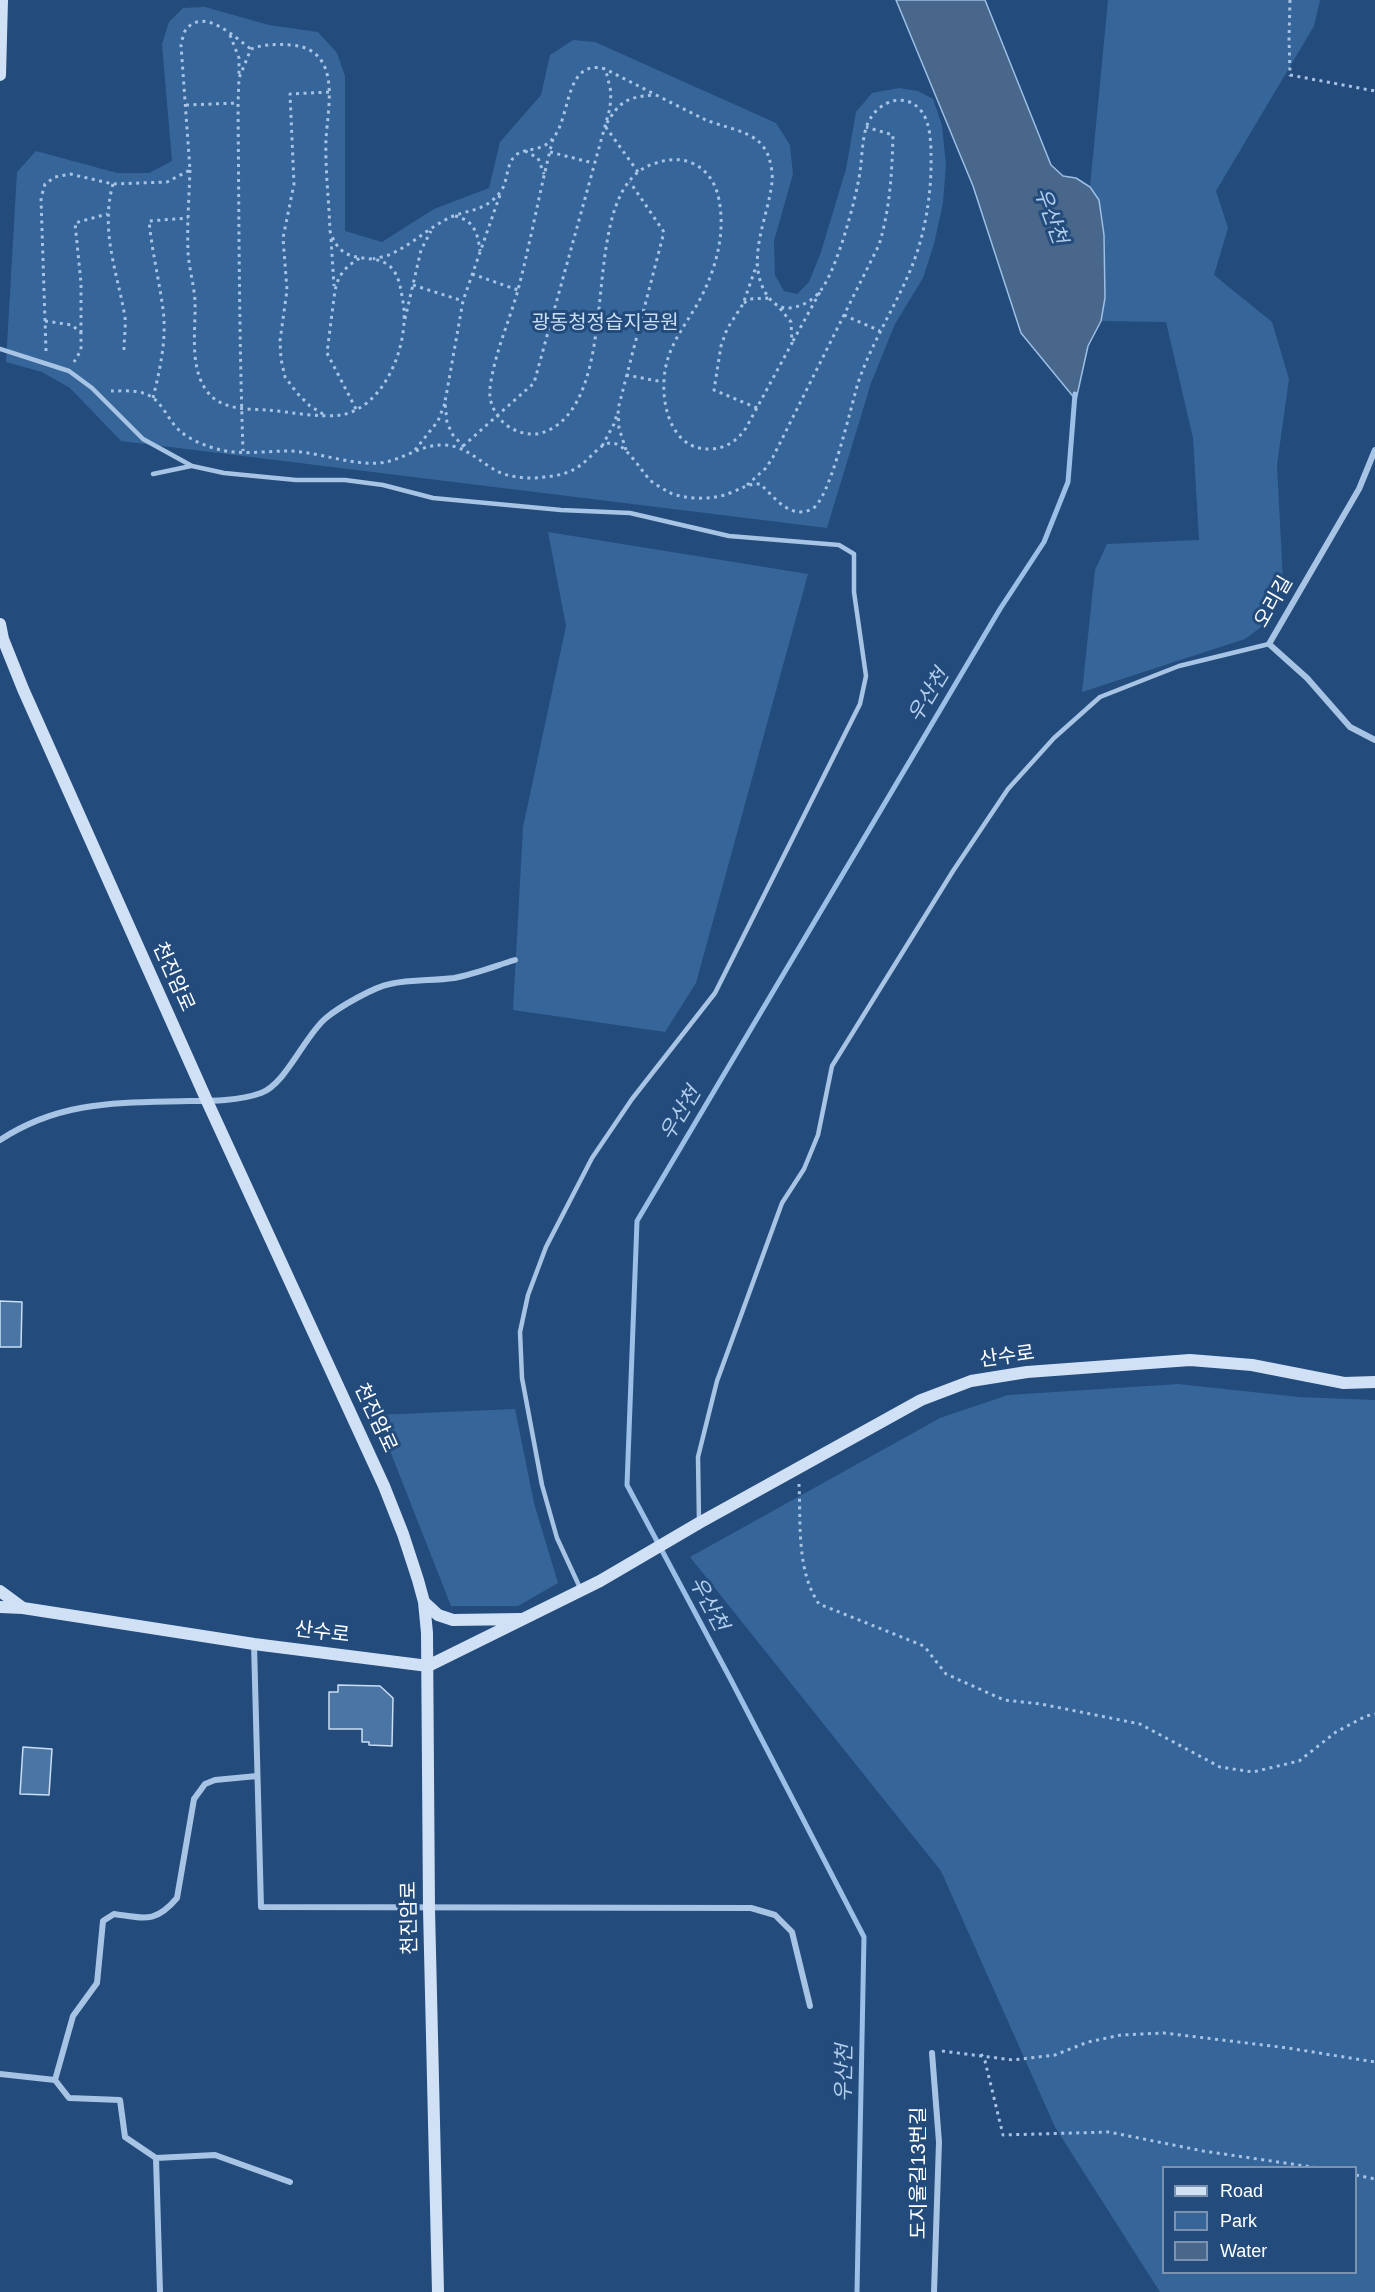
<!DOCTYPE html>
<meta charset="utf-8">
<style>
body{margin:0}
#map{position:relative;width:1375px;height:2292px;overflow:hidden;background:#234b7c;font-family:Arial,sans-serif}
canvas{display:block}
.legend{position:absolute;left:1162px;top:2166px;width:195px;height:108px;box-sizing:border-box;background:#234b7c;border:2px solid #7b93b0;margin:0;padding:8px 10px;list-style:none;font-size:18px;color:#fff}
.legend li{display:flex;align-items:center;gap:12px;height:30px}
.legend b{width:30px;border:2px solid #7b93b0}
</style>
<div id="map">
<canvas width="1375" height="2292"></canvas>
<ul class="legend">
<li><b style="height:8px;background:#d0e1f5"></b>Road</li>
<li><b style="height:16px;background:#36659a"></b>Park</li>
<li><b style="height:16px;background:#49678a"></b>Water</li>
</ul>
</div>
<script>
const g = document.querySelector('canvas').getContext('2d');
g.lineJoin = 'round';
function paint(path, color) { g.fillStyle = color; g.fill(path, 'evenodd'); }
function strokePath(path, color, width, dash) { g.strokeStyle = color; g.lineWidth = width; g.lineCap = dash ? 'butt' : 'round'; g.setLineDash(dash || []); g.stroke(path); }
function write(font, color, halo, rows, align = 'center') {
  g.font = font + ' Arial,"Noto Sans KR",sans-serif'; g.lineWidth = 6; g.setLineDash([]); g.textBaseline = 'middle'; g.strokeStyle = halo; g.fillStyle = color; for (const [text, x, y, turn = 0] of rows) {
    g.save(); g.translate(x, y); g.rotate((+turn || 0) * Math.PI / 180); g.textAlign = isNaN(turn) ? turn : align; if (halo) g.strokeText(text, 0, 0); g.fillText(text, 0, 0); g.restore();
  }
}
const green = new Path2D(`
 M1108,0h212l-6,26 -98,165 12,37 -14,47 58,47 17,57 -12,86 6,116 -15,41 -23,17 -163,53 13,-122 12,-26 92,-4 -6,-102 -27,-116 -65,-1 4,-23 -1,-63 -5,-35 -9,-13z
 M205,7l64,18 49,7 19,21 8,23v155l37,11 52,-33 55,-21 11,-46 41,-47 9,-40 23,-15 22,2 181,81 14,22 3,29 -19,67 1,34 9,16 13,3 12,-12 12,-30 25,-83 10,-57 16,-19 27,-5 19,3 15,8 9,26 4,40 -3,38 -9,41 -11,34 -28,46 -24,59 -44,145 -706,-87 -51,-53 -28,-16 -36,-10 11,-190 19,-21 81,22h32l23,-12 -10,-117 7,-22 14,-14z
 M548,532l260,42 -112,409 -31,49 -152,-22 10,-183 43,-201z
 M1178,1384l121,13 76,3v892h-215l-105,-165 -114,-256 -251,-314 250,-139 68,-23zM1164,2168h192v104h-192z
 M515,1409l19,94 24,80 -40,23h-67l-75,-191z`);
const water = new Path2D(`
 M896,0h89l66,165 12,11 13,2 14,9 9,13 5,35 1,63 -4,23 -13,25 -12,54 -55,-67 -48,-147z`);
const stream = new Path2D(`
 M857,2292l7,-355 -133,-257 -104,-195 10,-264 363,-612 44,-67 24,-60 7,-88`);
const building = new Path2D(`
 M0,1301l22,1 -1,45h-21z
 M338,1685l42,1 13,12 -1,48 -23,-1v-3h-7v-13h-33v-37h9z
 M23,1747l29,2 -3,46 -29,-1z`);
const path = new Path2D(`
 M1290,0l-1,38 1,37 85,16
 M230,35l9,23v17
 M186,105l52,-2
 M553,139c-13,50 -22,101 -35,151 -9,32 -24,65 -28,98 -1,9 1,17 6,25 7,13 21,20 35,21 9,1 17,-3 25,-8 70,-50 18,-240 100,-263 12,-4 24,-5 36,0 16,7 24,21 27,37 7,35 -4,72 -21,103 -15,26 -32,45 -34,77 -2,30 10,71 47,69 15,-1 26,-8 35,-21l46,-85 -1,-21 -13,-16
 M525,151l13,7 6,16
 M550,152l43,11
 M190,170c-1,27 -3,55 -2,82 1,16 6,33 7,49 1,29 -6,64 11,89 14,20 40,19 62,20 22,2 52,8 73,5 45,-8 69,-73 62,-113 -2,-11 -3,-22 -9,-31 -16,-24 -51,2 -64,-40 -1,-30 -5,-62 -4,-92 2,-33 16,-89 -34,-94 -15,-1 -28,-1 -41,4l-12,29 -1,25c1,116 1,232 5,348
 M638,172l-33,-46c15,-25 21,-29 50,-31
 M113,184c-13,47 4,87 12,133 1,11 -1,22 -1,33
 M455,216c19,4 23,18 25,35
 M331,239l3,47
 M472,274l46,16
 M413,285l50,16
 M744,303l6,-4 19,-1
 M844,315l36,16
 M405,319l16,-69 10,-19
 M45,321l27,4 9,8v17l-7,12
 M81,333v-50l-6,-60 32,-9
 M793,341l27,-49
 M46,351l-5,-153 4,-14 10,-7 15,-3 43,10 54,-2 23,-12 -9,-125c1,-3 2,-11 4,-14 18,-26 50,7 66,18
 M626,375l37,7
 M111,391c10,0 23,-1 32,2 19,5 24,27 37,38 10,9 28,16 41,19 22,5 46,1 68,1 30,1 60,14 90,12 23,-2 41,-19 65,-18 25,1 38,21 60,29 13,4 27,5 40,3 14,-1 27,-4 38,-13 9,-6 18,-21 29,-21 13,-1 30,27 38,36 5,5 13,9 19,13 17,8 45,8 62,1 11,-4 19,-10 30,-9 15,13 29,36 52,25 18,-9 39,-103 46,-126 13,-39 36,-74 52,-112 15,-35 22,-78 21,-116 0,-13 -1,-32 -9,-43 -18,-24 -49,-8 -56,16 -4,14 -4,30 -6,44 -4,27 -23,97 -39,118 -7,10 -21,18 -34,18 -9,0 -17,-7 -22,-16 -19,-34 3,-74 7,-110 1,-8 -1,-19 -4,-27 -2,-5 -6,-11 -10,-14 -13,-11 -35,-14 -52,-21 -33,-16 -67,-34 -101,-51 -40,-11 -34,46 -51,68 -12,17 -31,9 -40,20 -8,9 -6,24 -13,34 -17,23 -35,17 -56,29 -17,9 -32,23 -50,32 -6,4 -15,5 -22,7
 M153,398c7,-29 14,-59 10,-89 -4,-29 -11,-58 -14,-88l39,-3
 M757,408l-43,-18 7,-44 6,-17 16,-25 14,-40
 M356,409l-29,-56 8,-63 4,-13 9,-11 12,-8
 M323,414l-13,-8 -13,-13 -12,-16 -4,-18 -1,-18 7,-51 -4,-52 11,-54 -4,-90 40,-2
 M463,446l71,-63 76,-275 1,-16 -5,-21
 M602,446l12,-22 3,-10
 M464,447l-11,-12 -6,-12 -2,-21 18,-101 38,-109
 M415,450l23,-29 7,-18
 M626,450l-7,-22 -1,-19 46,-177 -34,-50
 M747,485l19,-17 7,-11 106,-212c11,-36 13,-72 14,-110l-27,-8
 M799,1484c2,39 -3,86 20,120l105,42 22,28 58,26 37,4 99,20 80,43 33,5 46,-11 37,-29 30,-16 9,-2
 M942,2051l71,9 42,-5 33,-13 33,-7 43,-2 124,15 87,14
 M981,2054l4,7 18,74 106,-3 94,19 116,17
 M1356,2175l19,4`);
const service = new Path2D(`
 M0,349l69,22 23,17 51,51 49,27 32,7 72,7h49l38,5 50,13 128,12 69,3 99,23 110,9 15,9v38l12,84 -6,28 -145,289 -83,106 -40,59 -46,89 -18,48 -8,37 2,46 20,107 15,53 24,52
 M153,474l38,-8
 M699,1522l-1,-65 19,-76 65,-178 22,-34 14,-34 14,-69 121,-195 55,-82 46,-51 46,-41 79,-31 90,-22`);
const minor = new Path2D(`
 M1375,450l-16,39 -90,155 38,34 43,49 25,13
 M0,1140c61,-40 119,-37 189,-39 23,0 50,0 72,-8 25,-9 44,-58 65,-75 13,-11 48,-31 64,-34 21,-5 43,-3 64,-6 21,-4 41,-12 61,-18
 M254,1644l7,263 490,1 24,7 17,17 18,74
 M932,2053l7,89 -5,150
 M0,2074l55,6 14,18 51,2 5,37 31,21 59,-3 75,27
 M55,2080l18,-64 24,-33 6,-62 11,-7c30,4 41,10 63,-16l17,-99 11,-15 10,-4 42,-4
 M156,2158l4,134`);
const secondary = new Path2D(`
 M0,75l2,-75
 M0,624l3,15 20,50 184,412 177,385 19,48 15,46 6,22 3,31 2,276 9,383
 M0,1591l23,17
 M424,1602l14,13 15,5 68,-1
 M0,1607l23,1 231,36 174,22 172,-85 99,-58 222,-123 50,-19 56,-9 163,-12 62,5 92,18 31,-1`);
const parkNames = [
 ["광동청정습지공원",605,323]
];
const streetNames = [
 ["오리길",1274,602,-60],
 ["천진암로",173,977,66],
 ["산수로",1007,1357,-8],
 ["천진암로",375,1418,65],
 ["산수로",322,1633,7],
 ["천진암로",410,1918,-91],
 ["도지울길13번길",919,2173,-90]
];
const waterNames = [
 ["우산천",1050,216,70],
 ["우산천",929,696,-59],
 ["우산천",681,1114,-59],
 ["우산천",708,1604,62],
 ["우산천",845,2073,-89]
];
paint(green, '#36659a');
paint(water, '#49678a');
strokePath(water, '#9bbfe6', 1.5);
strokePath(stream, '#9bbfe6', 5);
paint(building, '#4b75a5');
strokePath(building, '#cadef4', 1.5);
strokePath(path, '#a7c4e5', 3, [3, 4.5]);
strokePath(service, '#a7c4e5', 4.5);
strokePath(minor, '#a7c4e5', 6);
strokePath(secondary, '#d0e1f5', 12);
write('20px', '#cadef4', '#234b7c', parkNames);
write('20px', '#fff', '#234b7c', streetNames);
write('italic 21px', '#b2ceed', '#234b7c', waterNames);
</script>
